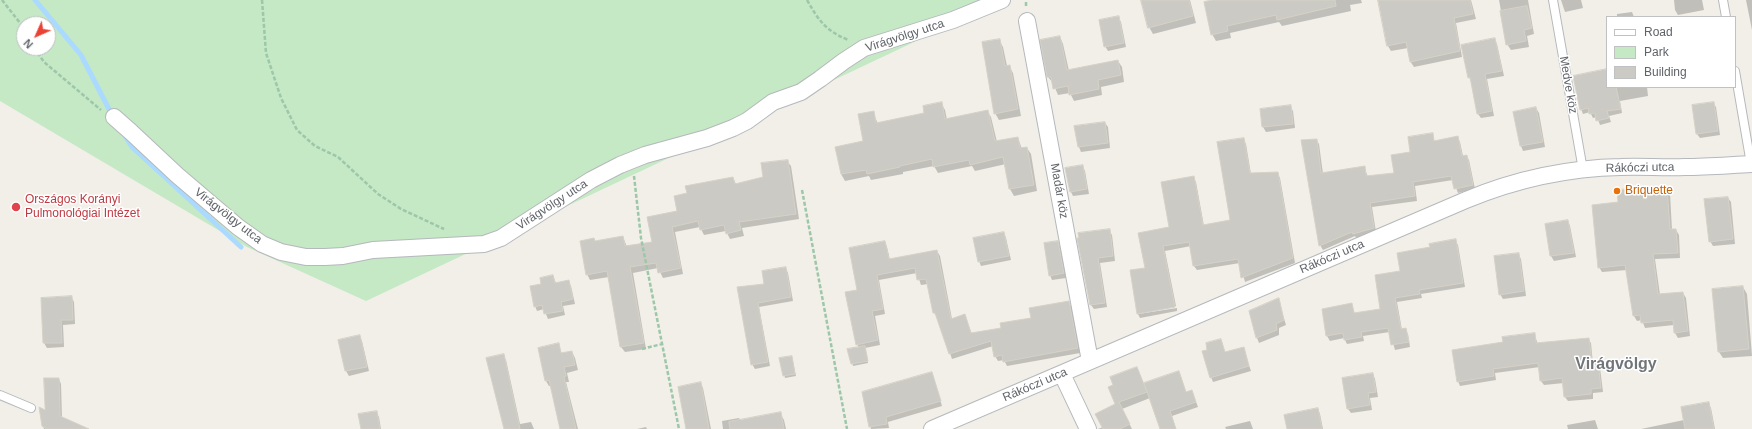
<!DOCTYPE html>
<meta charset="utf-8">
<style>
body{margin:0}
#map{position:relative;width:1752px;height:429px;overflow:hidden;background:#f1efe8;font-family:Arial,sans-serif}
canvas{display:block}
.legend{position:absolute;left:1606px;top:16px;width:130px;height:72px;box-sizing:border-box;background:#fff;border:1px solid #bfc1c3;margin:0;padding:5px 7px;list-style:none;font-size:12px;color:#5f6368}
.legend li{display:flex;align-items:center;gap:8px;height:20px}
.legend b{width:20px;border:1px solid #bfc1c3}
.north{position:absolute;left:16px;top:16px;width:40px;height:40px;box-sizing:border-box;background:#fff;border:1px solid #bfc1c3;border-radius:50%;rotate:225deg;font-size:11px;font-weight:700;line-height:16px;text-align:center;color:#5f6368}
.north::after{content:'';display:block;margin:auto;width:14px;height:18px;background:#ea4335;clip-path:polygon(50% 0,100% 100%,50% 72%,0 100%)}
</style>
<div id="map">
<canvas width="1752" height="429"></canvas>
<ul class="legend">
<li><b style="height:5px;background:#fff"></b>Road</li>
<li><b style="height:11px;background:#c5e8c5"></b>Park</li>
<li><b style="height:11px;background:#cccac5"></b>Building</li>
</ul>
<div class="north">N</div>
</div>
<script>
const g = document.querySelector('canvas').getContext('2d');
g.lineJoin = 'round';
function paint(path, color) { g.fillStyle = color; g.fill(path, 'evenodd'); }
function strokePath(path, color, width, dash) { g.strokeStyle = color; g.lineWidth = width; g.lineCap = dash ? 'butt' : 'round'; g.setLineDash(dash || []); g.stroke(path); }
function write(font, color, halo, rows, align = 'center') {
  g.font = font + ' Arial,sans-serif'; g.lineWidth = 3; g.setLineDash([]); g.textBaseline = 'middle'; g.strokeStyle = halo; g.fillStyle = color; for (const [text, x, y, turn = 0] of rows) {
    g.save(); g.translate(x, y); g.rotate((+turn || 0) * Math.PI / 180); g.textAlign = isNaN(turn) ? turn : align; if (halo) g.strokeText(text, 0, 0); g.fillText(text, 0, 0); g.restore();
  }
}
const green = new Path2D(`
 M0,0h1003l-637,301 -119,-54 -247,-146zM24,24h24v24h-24z`);
const shadow = new Path2D(`
 M1152,0h38l6,23 -43,11 -4,-7z
 M1217,0h144l1,3 -12,2 1,6 -69,15 -3,-4 -49,11 1,5 -15,3 -4,-7z
 M1379,0h92l5,19 -20,4 6,34 -48,10 -4,-6 -2,-13 -17,3 -3,-5z
 M1499,0h29l6,34 -7,2 2,11 -18,3 -4,-6z
 M1561,0h20l2,8 -18,4z
 M1674,0h28l2,10 -26,5 -3,-5z
 M1746,0h6v30z
 M1632,12l2,5h-17v-3z
 M1118,18l3,4 5,25 -18,4 -3,-5z
 M1060,37l3,7 6,27 49,-10 4,6 2,15 -23,5 1,8 -28,6 -4,-8 -12,2 -5,-12 -5,-6z
 M1494,39l3,5 7,32 -17,3 7,37 -13,2 -3,-4 -7,-32 -2,-5z
 M999,40l4,7 4,19h2l4,7 8,43 -22,4 -4,-7z
 M1607,70v17h40l1,9 -28,5 2,12 -13,3 2,6 -11,3 -3,-8 -4,1 -3,-6 -7,2 -2,-5z
 M941,103l4,7 2,10 40,-9 4,6 6,25 21,-4 4,11 5,-1 4,6 6,37 -23,5 -4,-7 -4,-25 -31,7 -3,-5 -34,7 -4,-7 -31,6v2l-32,6 -2,-4 -24,5 -4,-7 -5,-27 28,-5 9,-30 5,12 47,-10z
 M1713,103l3,4 4,28 -20,3 -3,-4z
 M1290,106l3,5 2,17 -29,4 -3,-5 -2,-17z
 M1536,108l3,5 6,34 -22,4 -2,-5 -7,-34z
 M1105,123l3,4 2,21 -29,4 -2,-5 -4,-20z
 M1432,134l3,8 22,-5 3,5 3,14h3l3,4 6,29 -17,4 -5,-13 -38,6 2,15 -45,6 4,25 -20,6 -1,-2 -32,14 -3,-5 -4,-105 3,4 4,30 41,-7 4,10 27,-3 16,-21z
 M1243,139l3,5 5,30 26,-1 3,5 15,85 -50,19 -5,-19 -43,7 -3,-4 -3,-20 -26,5 11,55 -38,6 8,-43 24,-41 23,-51 3,5 8,44 27,-5z
 M787,161l4,5 8,53 -57,9 2,8 -14,3 -4,-8 -22,4 -4,-8 -25,5 8,42 -20,4 -5,-10 -25,5 13,76 -21,3 -4,-5 -12,-70 -19,3 -3,-6 8,-32 28,-5 4,10 26,-5 25,-30 10,-18 45,-16 3,6 28,-6z
 M1082,166l3,5 4,23 -16,2 -2,-4z
 M1667,188l3,5 2,37h4l3,5 1,23 -25,1 5,36 23,-2 3,5 4,38 -12,2 -3,-5 -1,-8 -29,3 -3,-8 -5,1 -3,-5 -7,-46 -25,2 -3,-5 20,-64z
 M1728,198l3,4 4,42 -22,2 -3,-5z
 M1568,221l2,5 6,31 -22,4 -3,-5 -5,-32z
 M1109,230l3,5 3,26 -15,2 7,44 -13,2 -3,-4 -13,-66z
 M1004,233l2,5 5,22 -30,6 -2,-5z
 M1455,241l3,4 7,42 -44,7 1,4 -25,4 5,28 3,-1 3,5 2,13 -15,3 -5,-18 -27,4 1,5 -17,3 -3,-6 -14,3 -3,-5 -4,-26 29,-5 3,9 26,-4 20,-38 30,-24z
 M885,242l2,5 3,13 47,-9 3,5 12,63 12,-4 8,19 30,-5 30,-10 37,-16 3,5 8,45 -73,13 -3,-6 -6,1 -3,-5 -2,-10 -41,13 -14,-41 -4,-5 -6,-29 -7,1 -4,-12 -38,7 6,34 -10,2 5,29 -15,3 3,15 -15,3 -4,-16 10,-2 -2,-4 1,-53z
 M1058,242l2,5 6,31 -14,2 -2,-5z
 M1518,254l3,5 5,37 -23,3 -3,-5z
 M786,269l2,4 5,28 -34,6 11,59 -15,3 -3,-5 -13,-76 26,-4z
 M553,276l3,7 12,-2 3,5 4,18 -12,2 2,9 -17,4 -4,-10 -7,2 -2,-5 7,-22z
 M1743,287l4,7 5,62 -29,2 -4,-6z
 M72,298l2,4 1,22 -12,1 1,22 -17,1 -3,-5 -2,-44z
 M1278,299l8,26 -7,3v7l-20,8 -2,-5 -6,-27z
 M1177,308v3l-37,7 -2,-4z
 M1534,334l4,10 50,-5 3,4 2,21 4,-1 3,5 3,24 -10,1v6l-25,2 -3,-4 -1,-14 -20,2 -3,-4 -1,-14 -45,6 1,7 -36,6 -2,-5 46,-38z
 M360,337l2,4 7,30 -20,5 -3,-5 -6,-30z
 M1220,340l5,13 18,-5 8,23 -38,11 -2,-5 -3,-26z
 M558,345l4,9 10,-2 3,6 3,12 -11,3 2,9h-3l12,47h-18l-9,-43h-2l-3,-5z
 M503,356l3,4 14,64 11,-2 3,7h-30z
 M792,357l4,19 -11,2 -4,-19z
 M1137,368l7,16 34,-12 8,21 6,-2 6,16 -26,9 4,13h-15l-11,-31 -28,11 10,20h-34l5,-2 13,-23 -2,-19z
 M932,373l10,33 -54,16 1,6 -18,1 -8,-36z
 M1373,374l2,5 3,18 -8,1 2,12 -21,3 -3,-4z
 M59,379l2,5 1,34 9,11h-27l-1,-3 3,-15z
 M701,384l2,4 8,41h-24z
 M1708,403l3,5 4,21h-74l43,-9z
 M1318,409l2,5 3,15h-35z
 M376,412l3,5 2,12h-19z
 M780,413l4,7 2,9h-63l-1,-8 17,-3 2,3z
 M1595,420l3,9h-30l-1,-4z
 M1250,421l3,8h-27l-1,-2z
 M646,427l1,2h-10z`);
const stream = new Path2D(`
 M35,0l46,55 31,60
 M124,134l8,13 109,100`);
const building = new Path2D(`
 M1141,0h48l4,16 -45,12z
 M1213,0h122l1,6 -59,14 -1,-5 -49,11 1,5 -17,4 -7,-33z
 M1378,0h92l3,14 -19,4 6,33 -50,11 -4,-20 -19,4z
 M1527,6l5,22 -8,2 2,11 -20,4 -6,-34z
 M1119,16l5,27 -20,4 -5,-27z
 M1060,36l7,34 51,-10 3,15 -23,5 1,9 -30,6 -1,-9 -15,3 -2,-12h-4l-7,-37z
 M1495,38l7,33 -17,3 7,37 -15,3 -7,-37 -2,1 -7,-33z
 M1000,39l5,27 5,-1 8,44 -24,5 -12,-72z
 M1607,69v18h9l5,22 -14,2 2,7 -13,3 -1,-8 -6,1 -1,-6 -8,2 -7,-34z
 M942,102l3,17 43,-9 7,31 23,-4 2,11 7,-1 7,38 -25,4 -6,-32 -33,8 -1,-5 -36,7 -1,-8 -32,7v1l-33,7 -1,-4 -25,4 -6,-27 28,-6 -5,-27 16,-3 2,12 48,-10 -1,-7z
 M1714,102l4,29 -22,3 -4,-29z
 M1291,105l2,19 -31,3 -2,-18z
 M1536,107l7,35 -23,4 -7,-34z
 M1105,122l3,21 -30,4 -4,-21z
 M1433,133l1,8 24,-5 4,20 5,-1 6,30 -19,4 -3,-13 -38,6 2,14 -45,7 4,25 -21,6 -1,-2 -33,14 -18,-106 16,-1 4,34 44,-7 1,10 28,-3 -3,-18 19,-3 -2,-15z
 M1244,138l6,35 28,-1 15,86 -52,20 -3,-19 -45,7 -4,-24 -26,4 12,61 -38,7 -7,-44 15,-2 -7,-35 31,-6 -8,-45 33,-6 9,49 27,-5 -13,-78z
 M788,160l8,54 -57,8 2,8 -15,4 -2,-9 -24,5 -2,-9 -26,6 9,41 -23,5 -2,-10 -26,4 14,76 -24,4 -13,-76 -21,4 -6,-34 14,-3 1,3 28,-5 2,10 27,-4 -5,-25 30,-6 -3,-15 13,-3 -2,-7 48,-9 2,7 28,-7 -2,-14z
 M1083,165l4,24 -17,3 -5,-24z
 M1667,187l3,42h6l2,24 -25,1 5,40 25,-2 5,39 -14,2 -1,-13 -32,3 -1,-8 -7,1 -8,-51 -27,3 -6,-63 26,-3 -1,-12z
 M1728,197l5,42 -24,3 -5,-43z
 M1568,220l6,33 -24,3 -5,-32z
 M1110,229l3,27 -15,2 7,45 -15,2 -13,-67h2l-1,-5z
 M1004,232l5,24 -31,6 -5,-24z
 M1456,239l7,44 -44,7 1,4 -25,4 6,31 5,-1 3,14 -18,3 -3,-17 -27,4 1,5 -18,3 -1,-7 -17,3 -4,-27 30,-6 2,10 26,-4 -5,-34 25,-4 -3,-18 33,-6 -1,-3z
 M885,241l4,18 48,-9 14,69 14,-5 6,19 30,-5 -1,-5 31,-5 -2,-10 40,-7 9,47 -75,14 -1,-7 -8,2 -3,-16 -42,13 -14,-41h-2l-7,-34 -9,1 -2,-12 -38,7 6,34 -11,2 6,29 -22,5 -11,-53 12,-2 -8,-42z
 M1058,241l6,32 -15,3 -5,-33z
 M1519,253l5,38 -25,4 -5,-39z
 M786,267l5,30 -33,6 10,59 -17,3 -14,-78 27,-3 -2,-13z
 M553,275l2,8 14,-3 4,19 -12,3 2,9 -19,3 -2,-9 -8,2 -4,-21 11,-2 -1,-6z
 M1743,286l6,63 -31,3 -6,-63z
 M72,296l1,24h-12l1,23h-19l-2,-45z
 M1279,298l5,22 -8,4 1,6 -21,8 -7,-27z
 M1535,333l1,10 53,-5 3,25 6,-1 3,26 -10,1v5l-27,3 -2,-19 -22,3 -2,-18 -45,6 1,7 -37,6 -5,-32 51,-8 -1,-5z
 M360,335l7,32 -22,4 -7,-31z
 M1221,339l4,13 19,-5 5,19 -39,12 -8,-27 5,-1 -1,-7z
 M559,343l2,10 11,-2 3,14 -11,2 2,9 -2,1 12,52h-16l-11,-49 -4,1 -7,-33z
 M865,346l3,15 -17,3 -4,-15z
 M504,354l16,75h-16l-18,-71z
 M792,356l3,18 -12,2 -4,-18z
 M1137,367l10,25 -28,10 11,22 -10,5h-17l-8,-15 20,-10 -7,-17 5,-2 -3,-8z
 M1179,371l7,21 6,-2 4,12 -26,9 6,18h-16l-16,-46z
 M932,372l9,29 -55,16 1,7 -18,3 -7,-35z
 M1373,373l3,19 -8,1 2,12 -23,4 -5,-31z
 M44,378h15l1,38 29,13h-42l-5,-3 -3,-19 6,3z
 M701,382l8,47h-23l-8,-42z
 M1709,402l5,27h-29l-4,-22z
 M1318,408l4,21h-35l-3,-14z
 M377,411l3,18h-19l-3,-15z
 M781,412l3,17h-54l-1,-7z`);
const path = new Path2D(`
 M2,0l22,28
 M262,0l4,53 15,45 16,32 18,16 23,11 40,37 23,15 43,20
 M807,0c12,21 18,30 41,40
 M1026,6v-6
 M34,48l10,14 57,48
 M634,176l7,62 38,191
 M802,190l45,239
 M642,349l20,-5`);
const service = new Path2D(`
 M1553,0l30,170
 M1723,0l3,17
 M1735,71l16,93
 M0,395l31,13`);
const minor = new Path2D(`
 M1027,21l63,340
 M114,117l17,15 46,43 61,52 24,17 19,8 25,5h19l18,-1 30,-6 111,-6 17,-6 90,-58 29,-15 25,-10 62,-17 26,-10 14,-7 26,-19 28,-10 19,-13 24,-18 20,-13 89,-28 49,-20
 M1062,374l26,55
 M932,429l534,-229c48,-20 103,-32 155,-33 21,-1 42,1 64,0 22,0 45,-2 67,-3`);
const markers = [
 [1617,191,4,"#e8710a"],
 [16,207,5,"#e0444e"]
];
const streetNames = [
 ["Virágvölgy utca",905,36,-18],
 ["Medve köz",1568,85,80],
 ["Rákóczi utca",1640,168,-1],
 ["Madár köz",1059,191,80],
 ["Virágvölgy utca",552,205,-33],
 ["Virágvölgy utca",228,216,38],
 ["Rákóczi utca",1332,257,-23],
 ["Rákóczi utca",1035,385,-23]
];
const foodNames = [
 ["Briquette",1625,191]
];
const healthNames = [
 ["Országos Korányi",25,200],
 ["Pulmonológiai Intézet",25,214]
];
const districtNames = [
 ["Virágvölgy",1616,365]
];
paint(green, '#c5e8c5');
paint(shadow, '#0003');
strokePath(stream, '#aadaff', 5);
paint(building, '#cccac5');
strokePath(building, '#d6d1c6', 1);
strokePath(service, '#b5b8bc', 10);
strokePath(minor, '#b5b8bc', 18);
strokePath(path, '#9cc7a9', 2.5, [4, 2]);
strokePath(service, '#fff', 8);
strokePath(minor, '#fff', 16);
for (const [x, y, r, color] of markers) { const dot = new Path2D(); dot.arc(x, y, r, 0, 2 * Math.PI); g.fillStyle = color; g.fill(dot); strokePath(dot, '#fff', 1.5); }
write('12px', '#5f6368', '#fff', streetNames);
write('12px', '#c56008', '#fff', foodNames, 'left');
write('12px', '#be3a42', '#fff', healthNames, 'left');
write('bold 16px', '#70757a', '#fff', districtNames);
</script>
